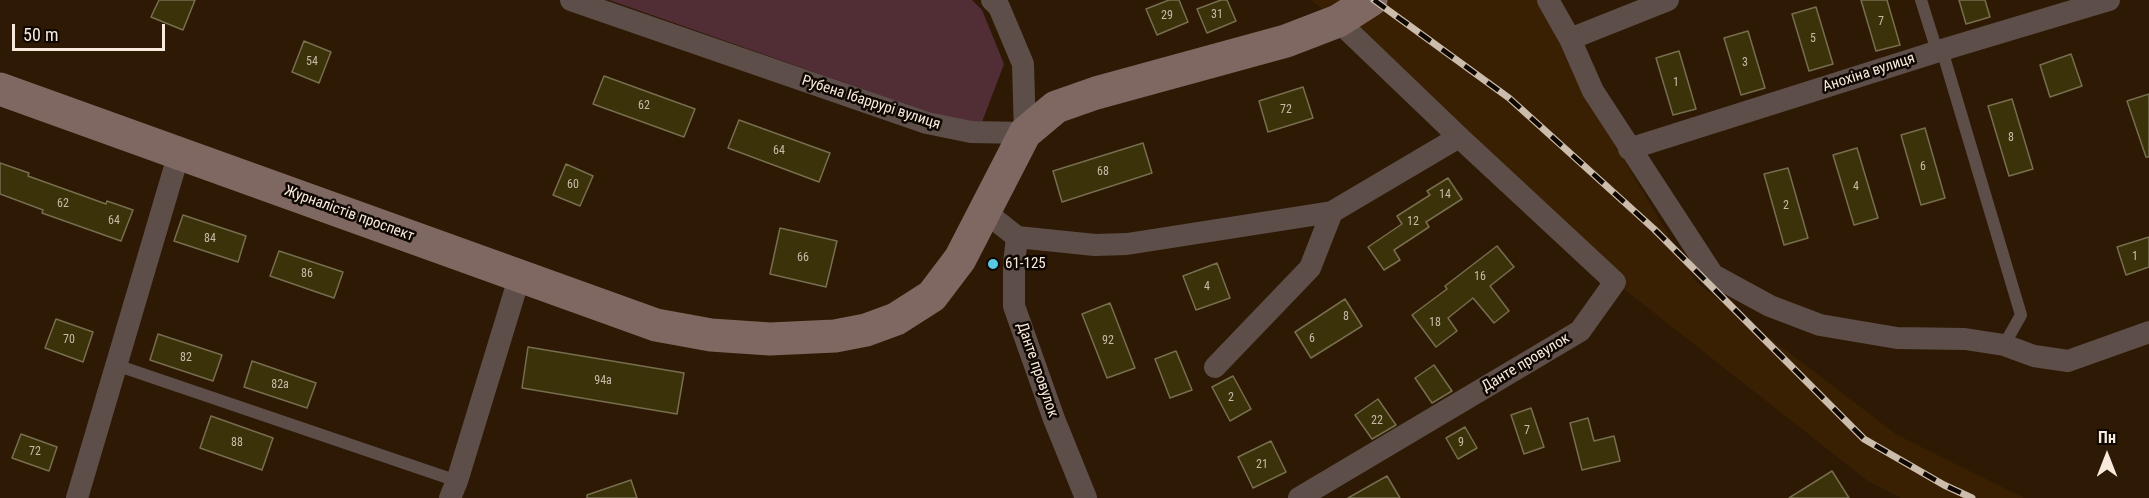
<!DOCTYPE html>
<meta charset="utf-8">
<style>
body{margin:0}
#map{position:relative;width:2149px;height:498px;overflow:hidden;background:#2e1a04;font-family:"Roboto Condensed",sans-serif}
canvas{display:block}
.north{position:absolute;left:2077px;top:426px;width:60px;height:60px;-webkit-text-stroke:4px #0f0702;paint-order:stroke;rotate:0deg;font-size:16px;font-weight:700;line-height:24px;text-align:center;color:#f7eadc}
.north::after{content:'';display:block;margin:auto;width:21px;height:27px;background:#f7eadc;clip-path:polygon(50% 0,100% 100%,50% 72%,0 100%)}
.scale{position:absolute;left:12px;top:24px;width:153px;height:27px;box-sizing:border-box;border:3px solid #f7eadc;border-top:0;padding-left:8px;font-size:18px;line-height:21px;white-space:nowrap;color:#f7eadc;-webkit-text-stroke:4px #0f0702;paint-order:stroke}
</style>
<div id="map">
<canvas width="2149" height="498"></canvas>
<div class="north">Пн</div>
<div class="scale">50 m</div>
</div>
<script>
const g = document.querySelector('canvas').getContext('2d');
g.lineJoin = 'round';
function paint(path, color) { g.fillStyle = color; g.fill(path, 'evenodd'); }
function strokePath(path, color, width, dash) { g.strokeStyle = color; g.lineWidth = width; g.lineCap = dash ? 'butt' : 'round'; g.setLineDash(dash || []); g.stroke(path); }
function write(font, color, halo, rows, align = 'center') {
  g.font = font + ' "Roboto Condensed",sans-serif'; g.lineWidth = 5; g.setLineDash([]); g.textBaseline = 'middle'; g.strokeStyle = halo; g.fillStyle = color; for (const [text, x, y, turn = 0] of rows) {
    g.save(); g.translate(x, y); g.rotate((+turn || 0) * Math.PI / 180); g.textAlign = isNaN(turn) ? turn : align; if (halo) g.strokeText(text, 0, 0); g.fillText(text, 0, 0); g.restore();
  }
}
const built = new Path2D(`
 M1311,0h228l35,75 122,207 201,153 127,63h-123l-33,-17 -253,-199 -277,-261z`);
const green = new Path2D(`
 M609,0h363l10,10 22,54 -25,66z`);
const building = new Path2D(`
 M159,0h36l-12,30 -32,-13z
 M1169,0h10l9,22 -31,13 -11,-26z
 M1221,0h6l9,21 -29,12 -10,-24z
 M1861,0h26l13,45 -24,6z
 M1959,0h26l5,17 -24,7z
 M1816,7l17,57 -24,7 -17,-57z
 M1748,31l17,57 -24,7 -17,-57z
 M304,41l27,11 -12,31 -27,-11z
 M1679,51l17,58 -23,6 -17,-57z
 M2071,54l11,32 -32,11 -10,-32z
 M604,76l91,33 -11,28 -91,-33z
 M1303,87l10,31 -45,14 -9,-31z
 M2149,94v63h-3l-19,-56z
 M2012,99l21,70 -24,7 -21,-70z
 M739,120l91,33 -11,29 -91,-34z
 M1925,128l20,70 -24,7 -20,-70z
 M1143,143l9,30 -90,29 -9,-31z
 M1857,148l21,70 -24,7 -21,-70z
 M0,163l29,10 -1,3 78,28 1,-3 26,9 -12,31 -79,-28 1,-3 -43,-16z
 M566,164l27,12 -13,30 -27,-11z
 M1788,168l20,70 -24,7 -20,-71z
 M1448,178l14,21 -36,23 3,5 -35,23 6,10 -16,10 -16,-23 34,-23 -5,-8 33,-21 -3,-4z
 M183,215l63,21 -8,26 -64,-21z
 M780,228l57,13 -11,46 -56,-13z
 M2149,237v30l-23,8 -9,-28z
 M1497,246l17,21 -24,19 19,25 -15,12 -21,-25 -25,20 9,13 -21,16 -24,-32 35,-26 -2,-3z
 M279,251l64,21 -9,26 -64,-22z
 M1217,263l13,35 -34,12 -13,-34z
 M1345,299l17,27 -51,32 -16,-26z
 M1110,303l25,65 -28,10 -25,-64z
 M56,319l37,13 -10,30 -38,-14z
 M158,334l64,21 -9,26 -63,-21z
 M528,347l156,26 -7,41 -155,-26z
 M1176,351l16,39 -22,8 -15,-39z
 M252,361l64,22 -9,25 -63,-21z
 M1434,365l18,26 -20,12 -17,-25z
 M1233,376l18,33 -21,12 -18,-34z
 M1378,399l18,26 -24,14 -17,-24z
 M1531,408l13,39 -20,7 -13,-39z
 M211,416l62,22 -11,32 -62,-22z
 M1588,418l6,23 20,-5 6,25 -38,9 -12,-47z
 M1465,427l12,21 -19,11 -12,-21z
 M21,434l36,13 -8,24 -37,-13z
 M1271,441l15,31 -33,16 -15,-31z
 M1832,471l17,27h-60z
 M1387,476l13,22h-52z
 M631,480l6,18h-50v-3z`);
const lane = new Path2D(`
 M1921,0l16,51
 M1942,50l79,265 -17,30
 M116,365l341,116`);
const street = new Path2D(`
 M571,0l356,123 44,9 54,1 -2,-69 -24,-57 -7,-7
 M1548,0l22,39 23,52 120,184 57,31 50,19 77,13 68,1 39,6 30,11 34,5 81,-29
 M1570,39l98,-39
 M1629,149l313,-99 167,-50
 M984,211l33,26 78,8 32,-1 205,-32 127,-75
 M1017,237l-3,27v42l40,113 32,79
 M1215,367l95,-99 22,-56
 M77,498l102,-345
 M450,498l7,-17 63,-206
 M1299,498l281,-167 35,-49 -156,-145 -121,-116`);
const secondary = new Path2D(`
 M0,89l656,236 55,10 59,4 65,-3 31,-6 30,-11 36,-23 28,-37 65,-126 31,-26 40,-14 190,-52 52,-20 33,-21`);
const rail = new Path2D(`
 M1374,0l135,98 145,131 210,210 80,46 28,13`);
const markers = [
 [993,264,6,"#59c8e4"]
];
const numberNames = [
 ["31",1217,15],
 ["29",1167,16],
 ["7",1881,22],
 ["5",1813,39],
 ["54",312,62],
 ["3",1745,63],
 ["1",1676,83],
 ["62",644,106],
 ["72",1286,110],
 ["8",2011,138],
 ["64",779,151],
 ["6",1923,167],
 ["68",1103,172],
 ["60",573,185],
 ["4",1856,187],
 ["14",1445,195],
 ["62",63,204],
 ["2",1786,206],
 ["64",114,221],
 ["12",1413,222],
 ["84",210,239],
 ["1",2135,257],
 ["66",803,258],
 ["86",307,274],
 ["16",1480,277],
 ["4",1207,287],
 ["8",1346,317],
 ["18",1435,323],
 ["6",1312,339],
 ["70",69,340],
 ["92",1108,341],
 ["82",186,358],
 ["94а",603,381],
 ["82а",280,385],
 ["2",1231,398],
 ["22",1377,421],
 ["7",1527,431],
 ["88",237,443],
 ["9",1461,443],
 ["72",35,452],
 ["21",1262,465]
];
const streetNames = [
 ["Анохіна вулиця",1869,73,-18],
 ["Рубена Ібаррурі вулиця",871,103,18],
 ["Журналістів проспект",349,214,20],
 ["Данте провулок",1526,363,-31],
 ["Данте провулок",1037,370,71]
];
const poiNames = [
 ["61-125",1005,264]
];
paint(built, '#392003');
paint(green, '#512e35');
paint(building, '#3b320a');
strokePath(building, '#766e4f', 1.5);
strokePath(lane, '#5d4e4a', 12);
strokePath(street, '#5d4e4a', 22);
strokePath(secondary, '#7f6861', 33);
strokePath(rail, '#cbbcac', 7);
strokePath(rail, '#0f0702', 4.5, [14]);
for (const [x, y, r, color] of markers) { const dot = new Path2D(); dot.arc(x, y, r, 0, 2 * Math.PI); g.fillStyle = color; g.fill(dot); strokePath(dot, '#0f0702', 2); }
write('12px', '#c8bca8', null, numberNames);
write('15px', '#f7eadc', '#0f0702', streetNames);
write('15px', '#f7eadc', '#0f0702', poiNames, 'left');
</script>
